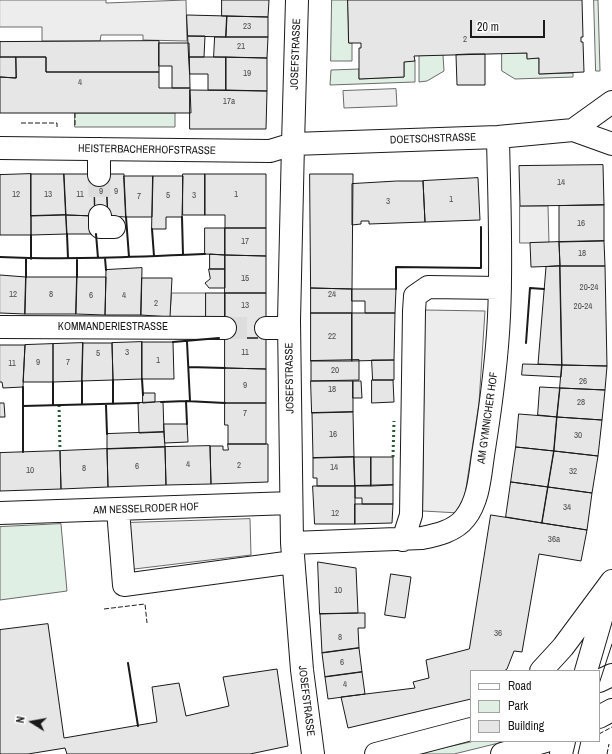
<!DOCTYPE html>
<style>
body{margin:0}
#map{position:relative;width:612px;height:754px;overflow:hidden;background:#fff;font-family:"Archivo Narrow",sans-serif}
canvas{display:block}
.legend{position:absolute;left:470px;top:670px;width:130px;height:72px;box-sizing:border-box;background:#fff;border:1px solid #a3a3a3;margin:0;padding:5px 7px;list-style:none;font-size:12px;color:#1a1a1a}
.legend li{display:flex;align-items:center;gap:8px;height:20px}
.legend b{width:20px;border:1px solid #a3a3a3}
.north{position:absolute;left:12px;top:702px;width:40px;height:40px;-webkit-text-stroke:3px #fff;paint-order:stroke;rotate:281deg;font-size:11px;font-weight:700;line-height:16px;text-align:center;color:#1a1a1a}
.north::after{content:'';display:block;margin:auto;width:14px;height:18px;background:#1a1a1a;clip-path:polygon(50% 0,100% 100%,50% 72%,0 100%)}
.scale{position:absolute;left:470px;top:20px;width:75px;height:18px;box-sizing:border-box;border:2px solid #1a1a1a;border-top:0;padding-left:5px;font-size:12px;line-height:14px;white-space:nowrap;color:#1a1a1a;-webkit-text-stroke:3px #fff;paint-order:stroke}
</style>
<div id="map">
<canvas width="612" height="754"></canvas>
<ul class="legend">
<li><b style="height:5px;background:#fff"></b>Road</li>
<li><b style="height:11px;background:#e0efe3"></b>Park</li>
<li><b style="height:11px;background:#e6e6e6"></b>Building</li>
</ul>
<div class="north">N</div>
<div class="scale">20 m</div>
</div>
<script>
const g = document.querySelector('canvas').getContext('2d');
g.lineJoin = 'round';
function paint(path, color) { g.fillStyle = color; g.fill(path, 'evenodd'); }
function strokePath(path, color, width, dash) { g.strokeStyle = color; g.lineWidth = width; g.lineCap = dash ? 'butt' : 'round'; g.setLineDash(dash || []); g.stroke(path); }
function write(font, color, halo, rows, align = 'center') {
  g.font = font + ' "Archivo Narrow",sans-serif'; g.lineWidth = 3; g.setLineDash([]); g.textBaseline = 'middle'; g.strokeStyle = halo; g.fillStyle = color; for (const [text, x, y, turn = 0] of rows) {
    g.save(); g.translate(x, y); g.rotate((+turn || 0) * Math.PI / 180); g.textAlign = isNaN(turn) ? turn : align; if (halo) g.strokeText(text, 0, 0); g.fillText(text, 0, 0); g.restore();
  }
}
const green = new Path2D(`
 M332,0h16l1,43h3v18h-21z
 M594,0h4l2,71h-4z
 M502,53h25v5h12v16l34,-1v4l-58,2 -13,-8z
 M443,55l1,16 -17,10 -8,1v-26z
 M415,61v21l-85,3 1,-15 28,-1v10l45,-2v-15z
 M75,113h100v14h-100z
 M61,524l6,67 -67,9v-73z
 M475,741h32l-53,13h-38z`);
const parking = new Path2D(`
 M0,0h106v3l80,-3 1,41 -44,-1v-5h-42l-1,6h-58v-14h-42z
 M396,89l1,17 -53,2 -1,-17z
 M520,206h28l1,37h-29z
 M172,293h34v25l-36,-1z
 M425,310l60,1 -6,92 -14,92 -6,18 -36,-2z
 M250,519l1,36 -125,15 -1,-47z`);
const building = new Path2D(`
 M222,0h47l-1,17 -46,-1z
 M348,0h234l1,37h-2v5h2l1,30 -45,2v-16l-12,1v-6l-113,3 1,5 -11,1v15l-45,2v-31h2v-5h-12z
 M187,15l40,1 -1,21 -38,-1z
 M227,16l41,1v20h-42z
 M188,36h17l-1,21h-15z
 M215,37h53l-1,21 -53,-1z
 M159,41v31h-113v-15h-46v-15z
 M159,43h30l1,45h-18v-22h-13z
 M470,54h15v31h-28l-1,-30z
 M0,57h16v21l-16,-1z
 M16,57h30v15h113v16h31l1,25h-191v-36l16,1z
 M189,57h37v33h-18v-16h-18z
 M226,57l41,1v33l-41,-1z
 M190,90l77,1 -1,38h-76z
 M603,165l1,40 -84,1 -1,-40z
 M31,174v61h-31v-60z
 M31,174h33l2,41 -35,1z
 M64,174h30l1,42 -29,-1z
 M94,174h12l2,42h-13z
 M106,174h18l2,43 -18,-1z
 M183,174h22v41h-22z
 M205,174h61v54h-41v-13h-20z
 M310,174h43l-1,115 -41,-1z
 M124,176h29l-1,41h-26z
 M153,176h30l-1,41h-16v12h-14z
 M478,178l2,42 -55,2 -2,-41z
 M397,181h26l2,41 -56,2v-3h-8v3l-9,1v-41z
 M604,205v36l-45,1v-36z
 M66,215l29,1 1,18h-29z
 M66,215l1,19 -36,1v-19z
 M205,228h20v27l-20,-1z
 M225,228h41v28l-41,-1z
 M604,241l1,25h-45l-1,-24z
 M559,242l1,24 -29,1 -1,-24z
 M210,254l15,1v14h-15z
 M225,255l41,1v37h-41z
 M560,266l2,99 -24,-1 8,-97z
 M560,266h45l2,100 -45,-1z
 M142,268l-1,47h-36l1,-45z
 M209,269h16v19h-16l-4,-5 5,-4z
 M0,275l26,2 -1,37 -25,-1z
 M26,277h51l-1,37h-51z
 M77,277h29l-1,38 -29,-1z
 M142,278h30l-2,39 -29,-2z
 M311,288l41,1v24h-41z
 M352,289h44l-1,24h-30v-12h-13z
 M206,293h19v26l-19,-1z
 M225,293h41v45h-41z
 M311,313h41v48h-41z
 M352,313h43l-1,47 -42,1z
 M225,338h41v31l-41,-1z
 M142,342h31l1,37h-32z
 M142,342v37l-29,1 -1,-37z
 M83,343h29l1,37 -31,1z
 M83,343l-1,38 -29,1v-38z
 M53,344v38h-30l2,-37z
 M0,345h25l-2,42 -20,1 -1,-6h-2z
 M359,360v20l-48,1v-20z
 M372,360h22v20h-21z
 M523,364l39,1 -1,12 -39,-2z
 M562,365l45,1 -2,24 -45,-2z
 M225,368l41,1v34h-41z
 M372,380h21l1,22 -22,1z
 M311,381h42v31l-41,1z
 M353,381h8l1,17h-9z
 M540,387l20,1 -3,29 -19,-2z
 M560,388l45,2 -3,30 -45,-3z
 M143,393h12v9l-12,1z
 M163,402l1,30 -25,1 -1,-30z
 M0,403h4l1,14h-5z
 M225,403h41v41h-38v-19h-3z
 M353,412l1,45 -41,1 -1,-45z
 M519,414l38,3 -3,34 -38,-4z
 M557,417l45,3 -4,36 -44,-5z
 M164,424h23l1,18 -23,1z
 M164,432l1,15 -58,2v-15z
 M228,444h40v38l-57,2 -1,-38h13v4h5z
 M210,446l1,38 -45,1 -1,-38z
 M165,447l1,38 -58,2 -1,-38z
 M516,447l38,4 -6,36 -37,-5z
 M107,449l1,38 -47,2 -1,-38z
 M60,451l1,38 -61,2v-38z
 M554,451l44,5 -6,37 -44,-6z
 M354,457h17v29h-16z
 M354,457l1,29h-38v-8h-4v-20z
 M371,457h22v28l-22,1z
 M511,482l37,5 -6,36 -36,-6z
 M393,485v19h-31v-6h-7v-12z
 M313,486h42v38h-40z
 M548,487l44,6 -5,37 -45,-7z
 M355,504h38l-1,19 -37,1z
 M491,515l96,15 -6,31 -42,-7 -17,98 -8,-1 -7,18 -3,2h-33v28l-123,29 -7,-31 74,-9 -2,-6 16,-4 -3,-18 43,-11z
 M318,562l38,6 2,45 -38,1z
 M391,574l20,3 -6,41 -20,-3z
 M358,613h7v15h-7l1,20 -37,5 -2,-39z
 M48,624l16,114 93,-16 -5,-35 27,-4 7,33 43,-10 -6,-29 54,-8 11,77 -38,8h-183l-2,-6 -37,6h-28v-124z
 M359,648l3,24 -37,5 -3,-24z
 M362,672l3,22 -37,5 -3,-22z`);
const minorTunnel = new Path2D(`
 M99,175l1,41
 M225,328h41`);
const minor = new Path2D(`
 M297,0l-4,144 -4,177 3,222 10,127 11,84
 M573,130l39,-28
 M0,148l270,3 23,-7 205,-7 75,-7 39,14
 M99,149v26
 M100,216v11h14
 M0,327l225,1
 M266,328h23
 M118,510l6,75 169,-23
 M0,513l291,-10
 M403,540l8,-25 3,-204 1,-15 13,-9 72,1
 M292,543l130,-5c15,-3 33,-7 43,-20 15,-19 15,-46 19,-69 7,-44 13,-89 15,-133 3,-60 0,-120 -1,-179`);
const major = new Path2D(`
 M541,671l22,-24 49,-66
 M586,671l22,-76
 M599,681l13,-6
 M599,717l13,-7
 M376,754l95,-25
 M502,754l44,-13
 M561,754l3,-13`);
const tram = new Path2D(`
 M599,684l13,-40
 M578,754l3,-13`);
const hedge = new Path2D(`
 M59,405l1,46
 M393,457l1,-36`);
const fence = new Path2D(`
 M75,113v14
 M21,123h36v5
 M104,609l41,-5 2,19
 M599,734l13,-7
 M607,754l2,-10`);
const wall = new Path2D(`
 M126,217l3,40
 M182,217l1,38
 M152,229l2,27
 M67,234l1,24
 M96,234l2,24
 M0,257c68,3 136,0 205,-3
 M77,258v19
 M105,258l1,12
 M31,259v-24
 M26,277v-19
 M396,289v-22l85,1v-41
 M173,342l46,-4
 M187,342l3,59
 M526,343l4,-55 14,1
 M189,367l36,1
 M142,379l1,16
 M113,380v24
 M82,381v23
 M53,382v23
 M23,387v65
 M186,401l1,23
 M161,402l25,-1 39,2
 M106,405l1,29
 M23,406l116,-3
 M128,663l10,63`);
const numberNames = [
 ["23",247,27],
 ["2",465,40],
 ["21",241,47],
 ["19",247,74],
 ["4",80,83],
 ["17a",229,102],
 ["14",561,183],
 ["9",101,192],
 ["9",116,192],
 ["12",16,195],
 ["13",48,195],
 ["11",80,195],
 ["1",236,195],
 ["5",168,196],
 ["3",194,196],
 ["7",139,197],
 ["1",451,200],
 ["3",388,202],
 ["16",581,224],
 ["17",245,242],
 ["18",582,254],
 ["15",245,279],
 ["20-24",589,288],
 ["12",13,295],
 ["8",51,295],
 ["24",332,295],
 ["6",91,296],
 ["4",124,296],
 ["2",156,304],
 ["13",245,306],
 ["20-24",583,307],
 ["22",332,337],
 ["3",127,353],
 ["11",245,353],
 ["5",98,354],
 ["1",158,361],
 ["9",38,363],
 ["7",68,363],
 ["11",12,364],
 ["20",335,371],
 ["26",583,382],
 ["9",245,386],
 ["18",332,390],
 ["28",581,403],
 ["7",245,414],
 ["16",333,435],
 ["30",578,436],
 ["4",188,465],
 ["2",239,466],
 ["6",137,467],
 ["14",334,468],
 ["8",84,469],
 ["10",30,471],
 ["32",573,472],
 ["34",567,508],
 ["12",335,514],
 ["36a",554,540],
 ["10",338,591],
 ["36",498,634],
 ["8",340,638],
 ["6",342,663],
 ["4",345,685]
];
const streetNames = [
 ["JOSEFSTRASSE",296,54,-88],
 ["DOETSCHSTRASSE",433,139,-2],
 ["HEISTERBACHERHOFSTRASSE",147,150,1],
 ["KOMMANDERIESTRASSE",113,327],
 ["JOSEFSTRASSE",290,378,-91],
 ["AM GYMNICHER HOF",488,418,-82],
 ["AM NESSELRODER HOF",146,509,-2],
 ["JOSEFSTRASSE",306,701,83]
];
paint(green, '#e0efe3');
strokePath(green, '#6a6a6a', 1);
paint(parking, '#ededed');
strokePath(parking, '#6a6a6a', 1);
paint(building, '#e6e6e6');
strokePath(building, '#1a1a1a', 1);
strokePath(minorTunnel, '#ddd', 22, [22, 11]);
strokePath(minor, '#1a1a1a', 24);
strokePath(major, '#1a1a1a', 24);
strokePath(minor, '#fff', 22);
strokePath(major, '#fff', 22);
strokePath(tram, '#1a1a1a', 1);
strokePath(hedge, '#2b5a34', 3, [2, 3]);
strokePath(fence, '#1a1a1a', 1, [5, 2]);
strokePath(wall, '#1a1a1a', 2);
write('9px', '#4d4d4d', null, numberNames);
write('11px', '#1a1a1a', '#fff', streetNames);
</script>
